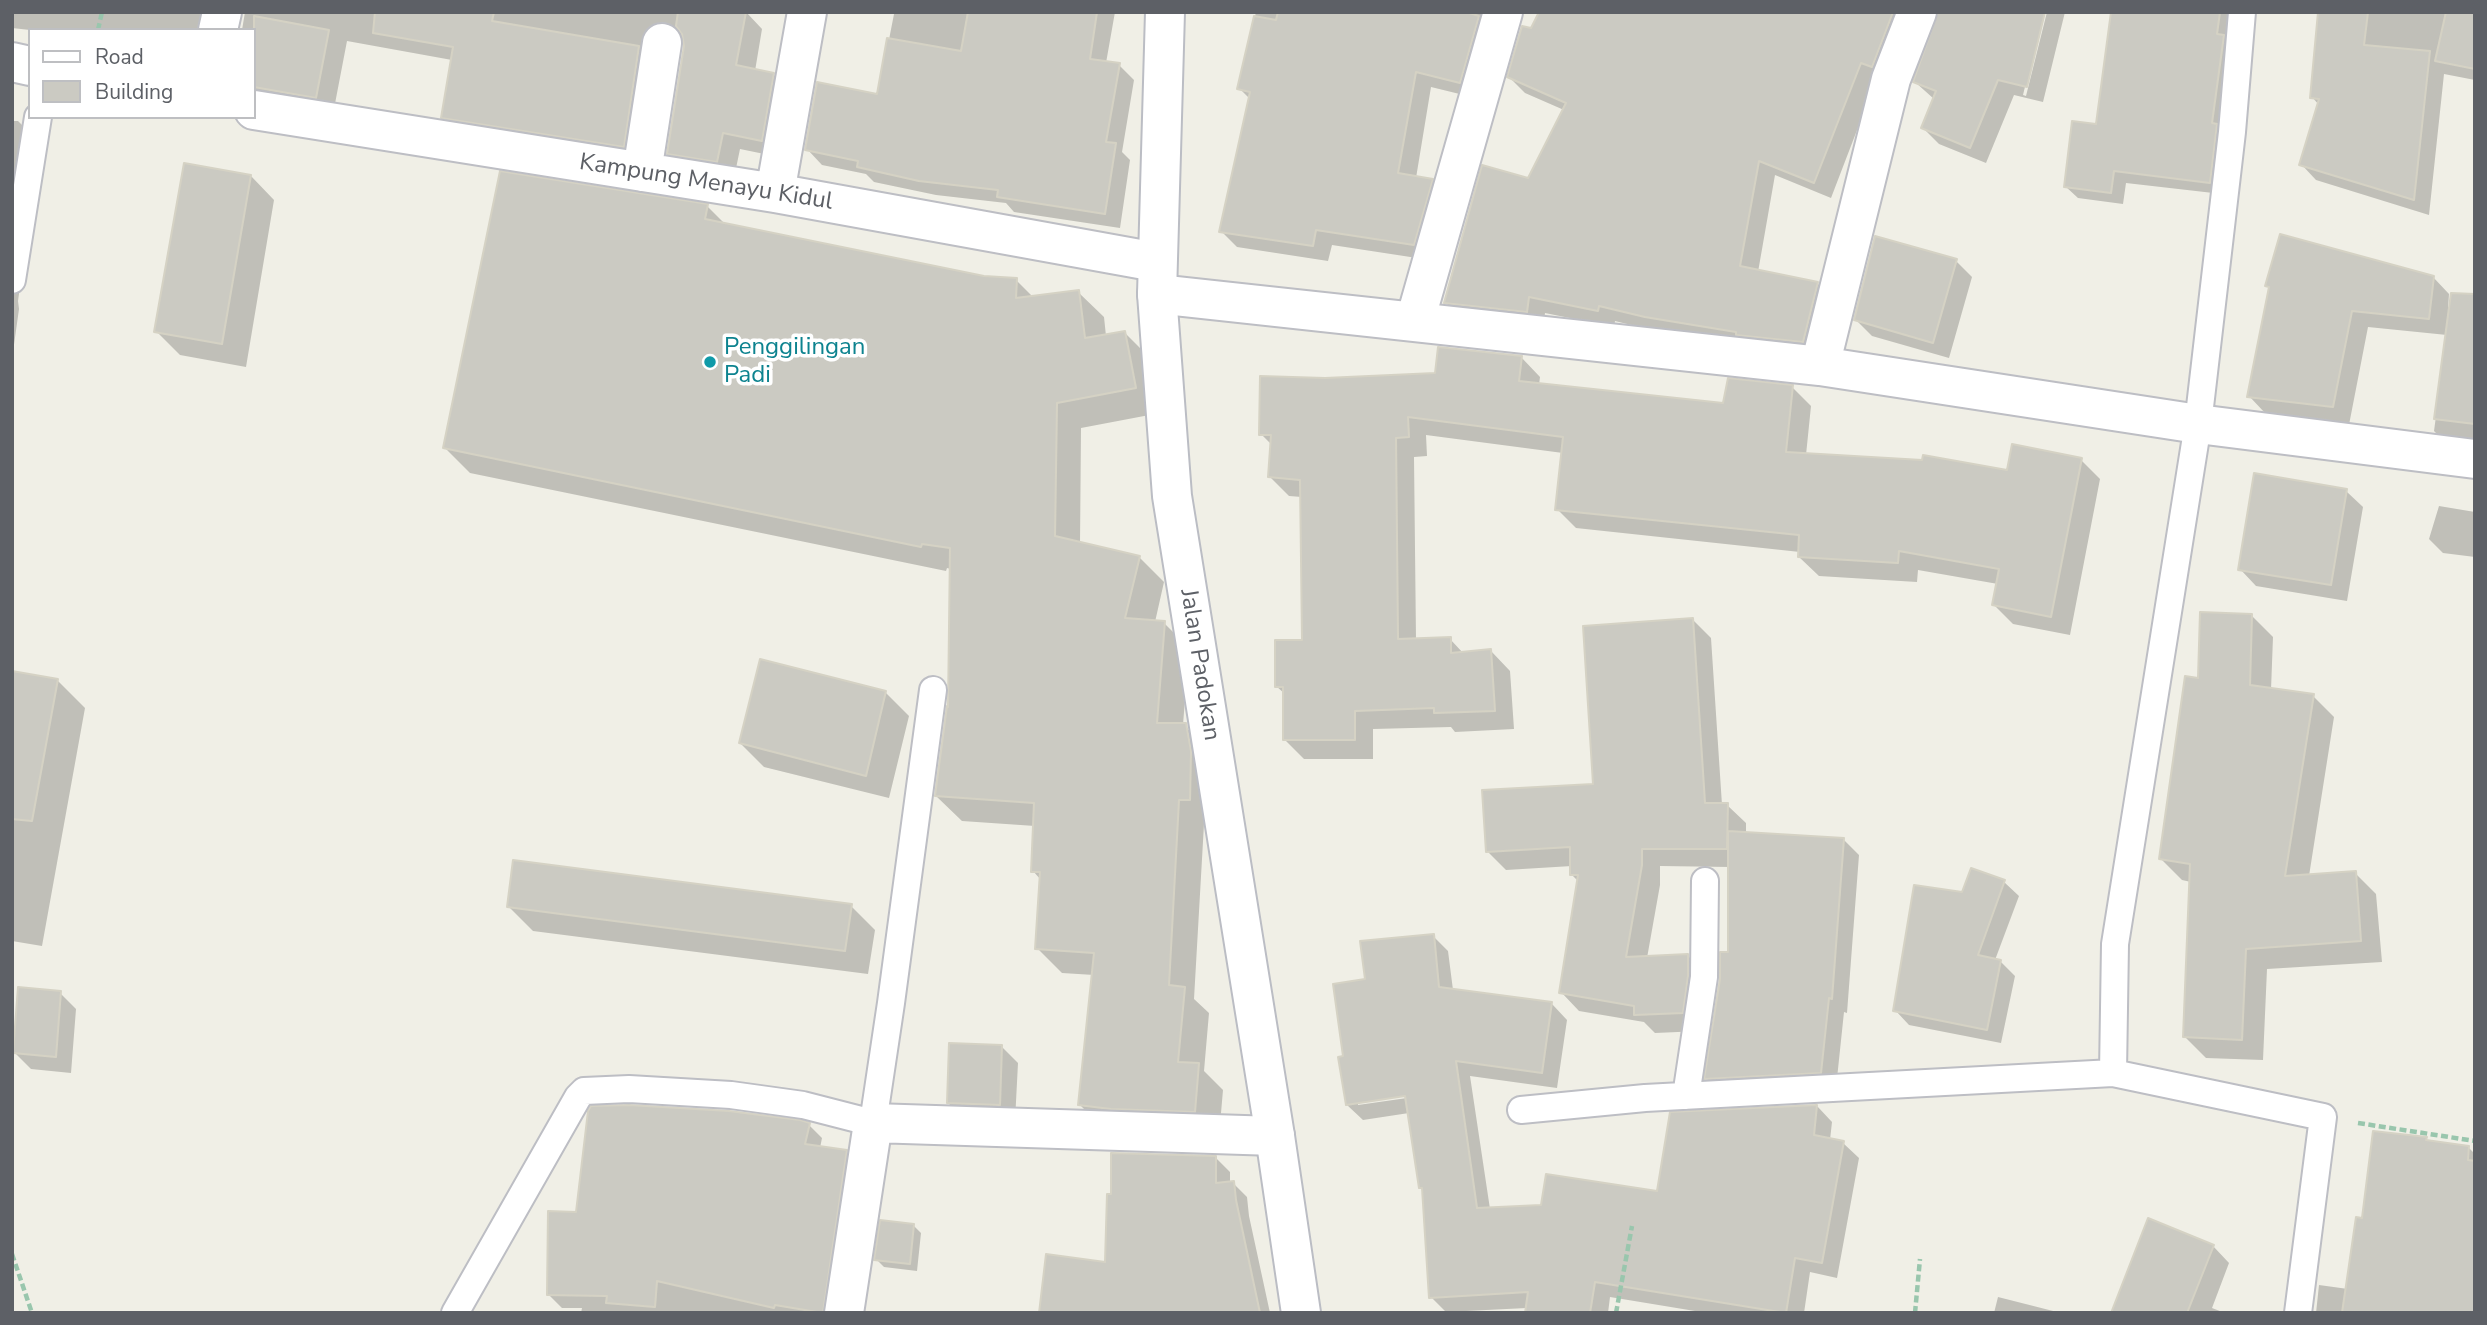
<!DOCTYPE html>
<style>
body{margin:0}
#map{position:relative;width:2487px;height:1325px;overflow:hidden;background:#f0efe6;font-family:"Nunito Sans",sans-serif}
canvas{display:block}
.frame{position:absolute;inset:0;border:14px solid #5d6066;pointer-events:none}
.legend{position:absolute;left:28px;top:28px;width:228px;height:91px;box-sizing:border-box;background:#fff;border:2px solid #bebfc2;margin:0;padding:9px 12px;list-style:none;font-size:21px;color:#5d6066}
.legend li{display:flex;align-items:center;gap:14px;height:35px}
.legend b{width:35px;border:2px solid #bebfc2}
</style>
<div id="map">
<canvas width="2487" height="1325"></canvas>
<div class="frame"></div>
<ul class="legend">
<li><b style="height:9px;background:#fff"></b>Road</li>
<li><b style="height:19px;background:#cbcac2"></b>Building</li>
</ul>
</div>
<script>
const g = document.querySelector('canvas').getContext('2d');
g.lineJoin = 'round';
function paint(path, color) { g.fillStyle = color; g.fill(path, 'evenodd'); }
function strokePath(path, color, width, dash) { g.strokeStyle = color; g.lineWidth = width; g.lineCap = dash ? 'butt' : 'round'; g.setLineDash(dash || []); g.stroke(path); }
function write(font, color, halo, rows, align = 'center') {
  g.font = font + ' "Nunito Sans",sans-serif'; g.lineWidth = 7; g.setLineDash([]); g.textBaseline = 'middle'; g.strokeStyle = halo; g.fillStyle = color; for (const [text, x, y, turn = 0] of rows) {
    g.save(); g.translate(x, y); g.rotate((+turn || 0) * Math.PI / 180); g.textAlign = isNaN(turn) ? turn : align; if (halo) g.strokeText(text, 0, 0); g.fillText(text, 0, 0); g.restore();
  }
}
const shadow = new Path2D(`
 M12,12h214l-9,18h-187l-18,-2z
 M245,12h501l16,17 -7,42 18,3 17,18 -11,65 -39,-8 -6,29 -48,-8 -17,-17 16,-107v-8l-14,1 -30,124 -181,-29 -17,-17 9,-57 -105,-19 -14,73 -79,-14v-70h-12z
 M882,12h233l-9,51 13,2 15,15 -12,72 8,8 -10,68 -106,-16 -8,-9 -70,-8 -62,-13 -8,-8 -44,-9 -15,-16 71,-53 16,-82z
 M1256,12h227l-7,86 -45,-11 -15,91 16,3 16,15 -18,64 -98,-15 -4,16 -91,-14 -16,-16 29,-132 -11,-11z
 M1719,12h200l-42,66 -46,120 -56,-23 -17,97 59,11 17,16 -15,59 -156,-25 -48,-12 -1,6 -69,-14 -2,15 -81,-9 -16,-16 83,-123 35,-70 -39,-17 -16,-16 23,-47z
 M2043,12l-20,83 3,1 21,-84h18l-22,90 -29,-7 -28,68 -47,-19 -16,-16 11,-29 -19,-17z
 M2113,12h120l-11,182 -96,-11 -3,21 -45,-6 -13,-12 32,-60z
 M2320,12h155v68l-31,-6 -15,141 -113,-35 -15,-16 18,-59 -7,-8z
 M12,121h6l22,22 -22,158 1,8 -7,50z
 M251,176l23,24 -28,167 -66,-12 -24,-24z
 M707,206l19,19 257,53 33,2 18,18 44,-6 26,25 2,19 19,-3 25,25 10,55 -79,15 -1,116 59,13 25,25 -9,40 9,1 25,25 -6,77 28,25 4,74h-11l-10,175 15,14 -5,58 19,19 -4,46 -114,-6 -25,-25 14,-130 -32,-2 -25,-25 4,-68 -8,-9 2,-45 -73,-5 -26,-25 12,-88 3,-139 -4,-1 -1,3 -476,-98 -25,-25z
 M1956,261l16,16 -23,81 -77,-22 -16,-16z
 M2433,277l16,17 -1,14 27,2v139l-27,-4 -14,-14 13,-96 -79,-8 -20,103 -83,-17 -16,-17 22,-107 -4,-4z
 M1521,357l19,20 -1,8 185,20 68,-18 19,19 -5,49 203,17 72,-12 19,19 -30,156 -57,-11 -19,-19 4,-21 -80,-14 -1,12 -98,-6 -20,-19 1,-5 -224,-24 -19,-19 6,-56 -137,-18 1,21 -13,1 2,183 34,-1 14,15 27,-3 19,20 4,58 -59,3 -4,-5 -78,2v30h-69l-19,-19v-46l-9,-8 28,-44 -2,-145 -13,-1 -19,-19 2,-32 -11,-11 64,-54 111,-5z
 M2346,491l17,16 -16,94 -91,-15 -16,-17z
 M2439,506l36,6v45l-32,-4 -14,-14z
 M2252,616l21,21 -2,53 42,6 21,21 -25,159 46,-3 21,21 6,68 -115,7 -4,91 -57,-2 -22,-22 7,-154 -9,-2 -21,-21 38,-179z
 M1693,620l18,18 11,167h5l19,18v11l98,6 15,15 -12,158 -3,-1 -8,76 -114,6 -16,-16 23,-124 1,-87 -70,-1v19l-13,73 41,-2 18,18 -5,57 -46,2 -11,-11 -65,-11 -18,-19 18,-110 -7,-7v-9l-66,4 -18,-18 107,-66z
 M12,673l45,7 28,28 -43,238 -30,-5z
 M885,692l24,24 -20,82 -125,-31 -24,-24z
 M2004,882l15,14 -24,64 5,1 15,15 -14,67 -92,-18 -14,-15 68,-116z
 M851,906l24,24 -7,44 -335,-43 -24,-24z
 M1433,936l15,15 5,39 99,14 15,16 -10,68 -87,-12 20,133 53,-2 115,-14 159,-87 15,16 -2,18 13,3 16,15 -22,120 -27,-6 -6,41h-97l-97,-16 -2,16h-81v-5l-81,4 -15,-15 -7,-106 -4,-4 -11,-74 -46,7 -16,-15 -2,-48 22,-77zM1413,1093l1,4 -56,8v-3z
 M60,993l16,16 -5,64 -40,-4 -16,-16z
 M1002,1047l16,16 -3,58 -50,-2 -17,-16z
 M809,1125l13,13 -2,10 26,4 13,13 -23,148h-255l1,-5h-20l-13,-13 29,-82z
 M2426,1139l4,4 39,5 6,6v159h-159l3,-28 29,4 16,-69z
 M1216,1158l14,14v11h3l14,14 2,19 21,97h-229l65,-49z
 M914,1226l7,7 -4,38 -33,-4 -8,-8z
 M2213,1246l16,17 -17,45 13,5h-112z
 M1998,1297l63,16h-67z`);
const building = new Path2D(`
 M375,12h119l-2,9 147,25 -15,101 -183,-29 12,-71 -80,-14z
 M678,12h68l-10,53 38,8 -12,68 -39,-8 -6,29 -50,-8 17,-108 -2,-12 -6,-8z
 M968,12h129l-7,47 30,4 -14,79 10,1 -11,71 -108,-17 1,-7 -79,-9 -62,-14 1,-6 -53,-11 12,-68 60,12 10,-56 74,13z
 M1278,12h188l13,4 -19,67 -44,-11 -18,101 35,6 -19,66 -98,-15 -3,16 -94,-14 31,-140 -13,-3 17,-73 22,4z
 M1539,12h354l-21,55 -11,-4 -47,120 -55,-22 -19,105 78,16 -15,60 -67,-7v-3l-91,-15 -46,-11 -1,5 -69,-14 -2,15 -83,-9 38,-138 46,13 38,-75 -59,-26 15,-51 9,2z
 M1938,12h107l-18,75 -29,-7 -28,68 -49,-20 15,-37 -23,-9z
 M2111,12h109l-3,22 7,1 -12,88 5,1 -7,59 -96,-12 -3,22 -47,-6 8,-66 24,3z
 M2318,12h50l-4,33 66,6 -16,149 -115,-35 20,-66 -9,-1z
 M2446,12h29v57l-40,-8z
 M254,16l75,14 -13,68 -62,-11z
 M184,163l67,12 -29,169 -68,-12z
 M500,171l208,33 -3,15 279,57 33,2 -1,20 63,-8 6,48 40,-7 11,57 -79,15 -2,133 85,20 -15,62 40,3 -8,102h29l5,28 -1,49h-11l-10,185 16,2 -7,75 21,1 -4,49 -84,-3 -33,-4 16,-152 -59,-4 5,-77h-9l3,-69 -99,-7 12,-90 1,1 2,-159 -28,-4 -1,3 -478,-99z
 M2280,234l154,42 -5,43 -77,-8 -19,96 -86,-10 22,-110 -4,-1z
 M1875,236l82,23 -24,84 -79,-23z
 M2451,293l24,1v130l-41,-5z
 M1438,347l84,9 -3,25 204,22 5,-25 65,7 -7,67 136,8 1,-5 84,15 5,-26 70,14 -31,159 -59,-12 7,-36 -100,-18 -1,12 -100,-6 1,-22 -244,-25 8,-73 -155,-20 1,20 -13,1 2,201 53,-2v16l40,-4 4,62 -61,2v-5l-79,3v29h-72v-53h-8v-47h27l-2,-160 -32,-3 3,-42h-12l1,-59 65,2 110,-5z
 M2254,473l93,16 -16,96 -93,-15z
 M2200,612l52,2 -2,71 64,9 -29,182 71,-5 5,70 -115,8 -4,91 -59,-3 7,-173 -31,-5 26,-183 13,2z
 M1693,618l12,185h23l-1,46h-85v16l-16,92 62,-3v22l-5,37 -49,2v-9l-75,-13 19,-118h-8v-28l-84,5 -4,-62 111,-6 -10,-158z
 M760,659l126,32 -20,85 -127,-33z
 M12,671l46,8 -26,142 -20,-2z
 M1728,831l116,7 -12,161 -3,-1 -8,75 -117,6 16,-100v-27h8z
 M513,860l339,44 -7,47 -338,-44z
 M1971,868l34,12 -27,75 23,5 -14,70 -94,-19 21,-126 48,7z
 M1434,934l5,53 113,15 -10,71 -86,-12 21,147 64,-3 5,-31 111,17 13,-79 147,-7 -3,30 30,6 -22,122 -27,-5 -9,55 -191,-31 -5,31h-65l3,-21 -99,6 -7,-110h-3l-14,-92 -59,9 -8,-48 5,-1 -10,-72 32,-5 -5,-38z
 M18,987l43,4 -5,66 -43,-4z
 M949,1043l53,2 -2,60 -53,-2z
 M629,1105l100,6 71,9 10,3 -5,21 42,6 -24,163 -48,-8 -1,3 -117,-27 -2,26 -49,-4 1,-7 -60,-1 1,-84 28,1 12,-101 3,-5z
 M2373,1131l54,6 -1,3 43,6 -1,14 7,1v152h-133l14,-96 6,1z
 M1111,1153l105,3v27l18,-2 2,19 24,113h-221l7,-59 59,8 2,-68h4z
 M2148,1218l66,27 -27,68h-76z
 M880,1220l34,4 -4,40 -36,-4z`);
const path = new Path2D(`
 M98,30l4,-18
 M2358,1123l117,18
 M12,1254l20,59
 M1616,1313l16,-87
 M1915,1313l5,-54`);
const service = new Path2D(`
 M2242,12l-10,120 -34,292 -83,520 -2,129 210,44 -25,196
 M12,280l26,-163
 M1686,1096l18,-119 1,-96
 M1521,1110l124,-12 468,-25
 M455,1313l123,-216 6,-6 45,-2 102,6 72,10 70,18 18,-120 42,-313`);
const minor = new Path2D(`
 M218,30l4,-18
 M12,62l18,4
 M254,110l521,83 381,69
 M642,172l20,-129
 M775,193l32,-181
 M1157,294l663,72 378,58 277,35
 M1415,321l88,-309
 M1820,366l71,-287 26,-67
 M844,1313l29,-190 402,13`);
const secondary = new Path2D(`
 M1165,12l-8,282 15,202 103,640 26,177`);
const markers = [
 [710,362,7,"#0f9aa8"]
];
const streetNames = [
 ["Kampung Menayu Kidul",706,183,9],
 ["Jalan Padokan",1199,665,81]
];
const cultureNames = [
 ["Penggilingan",724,348],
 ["Padi",724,376]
];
paint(shadow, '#0003');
paint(building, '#cbcac2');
strokePath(building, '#d5d2c4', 2);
strokePath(service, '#bdbec4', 30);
strokePath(minor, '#bdbec4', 42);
strokePath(secondary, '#bbbdc4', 42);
strokePath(path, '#99c6ad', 4.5, [7, 3.5]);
strokePath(service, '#fff', 26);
strokePath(minor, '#fff', 38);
strokePath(secondary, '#fff', 38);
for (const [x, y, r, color] of markers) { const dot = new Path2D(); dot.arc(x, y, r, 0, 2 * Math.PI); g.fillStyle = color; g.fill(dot); strokePath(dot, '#fff', 2.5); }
write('24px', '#5d6066', '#fff', streetNames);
write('24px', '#0d838f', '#fff', cultureNames, 'left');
</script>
